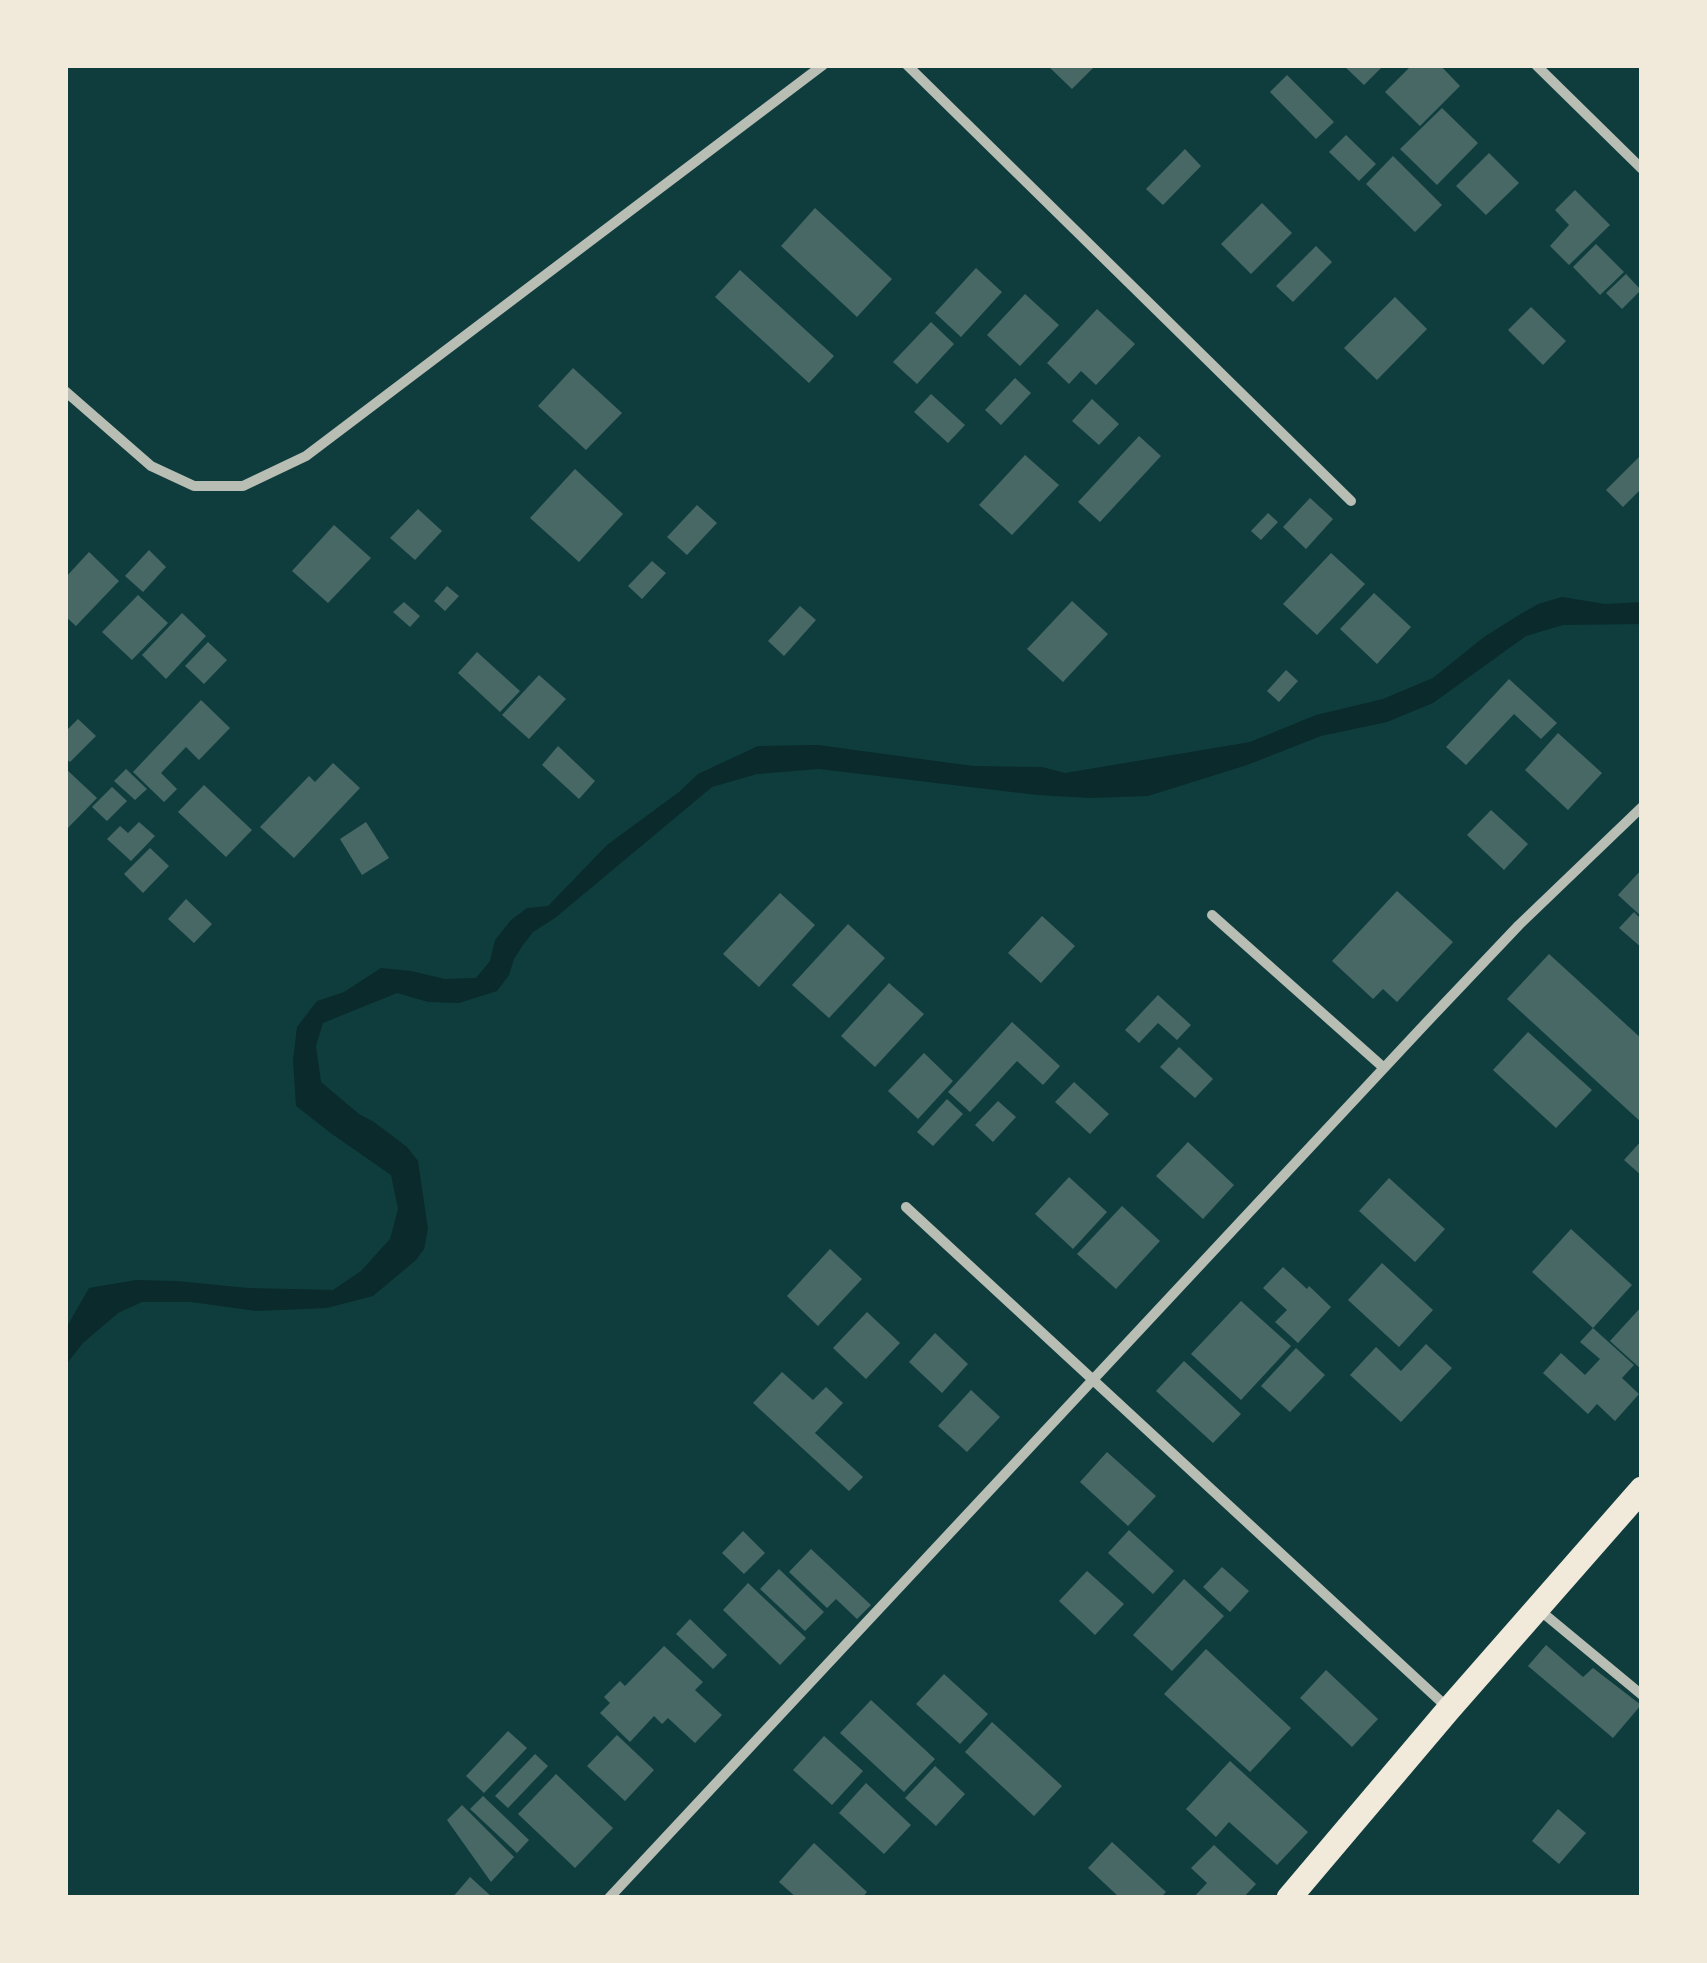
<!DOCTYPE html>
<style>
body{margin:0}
#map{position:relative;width:1707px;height:1963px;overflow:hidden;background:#0f3d3e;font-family:Spectral,serif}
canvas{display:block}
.frame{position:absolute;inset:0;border:68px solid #f1e9da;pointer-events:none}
</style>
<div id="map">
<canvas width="1707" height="1963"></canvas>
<div class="frame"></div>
</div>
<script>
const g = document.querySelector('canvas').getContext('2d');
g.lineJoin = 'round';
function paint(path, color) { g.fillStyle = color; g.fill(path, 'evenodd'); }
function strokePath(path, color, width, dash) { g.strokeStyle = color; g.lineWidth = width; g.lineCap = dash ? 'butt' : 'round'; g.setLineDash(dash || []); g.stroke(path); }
const water = new Path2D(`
 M1562,597l43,7 37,-2v22l-79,1 -37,11 -93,67 -46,19 -66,14 -74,29 -99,31 -57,2 -54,-3 -218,-26 -62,5 -45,13 -157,131 -22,14 -10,13 -9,14 -5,16 -12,16 -38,12 -31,-1 -31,-9 -74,30 -7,23 5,36 38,32 15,8 33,25 11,14 10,68 -4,20 -8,11 -43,36 -46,12 -71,3 -65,-9h-49l-24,11 -35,30 -18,23v-36l24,-42 47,-8 40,1 73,7 84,2 28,-19 29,-32 8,-30 -7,-34 -59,-41 -36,-28 -3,-46 4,-33 20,-26 27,-9 37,-24 30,3 34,8 31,-1 14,-17 5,-21 16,-20 16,-12 21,-2 59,-61 72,-53 19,-18 60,-28 60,-1 155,21 69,1 23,6 185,-31 66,-27 67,-16 50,-21 51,-41 35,-22 19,-11z`);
const building = new Path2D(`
 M1047,65h42l4,3 -21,21z
 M1343,65h41l-20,20z
 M1412,65h28l20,21 -40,40 -35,-34z
 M1287,75l47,47 -18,17 -46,-47z
 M1442,108l36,35 -41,42 -37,-36z
 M1346,135l30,29 -17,17 -30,-29z
 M1185,149l16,17 -38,39 -17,-16z
 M1489,153l30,30 -33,32 -30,-29z
 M1393,156l49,49 -27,27 -49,-48z
 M1575,190l35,35 -41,40 -19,-19 19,-21 -14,-15z
 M1262,203l30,30 -41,41 -30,-30z
 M815,208l77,71 -35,38 -76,-71z
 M1596,244l28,28 -24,23 -27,-28z
 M1316,246l16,16 -39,40 -17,-16z
 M976,268l26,24 -41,45 -26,-24z
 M740,270l94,86 -25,27 -94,-86z
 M1626,274l15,16 -19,19 -16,-16z
 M1025,294l34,31 -39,41 -33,-31z
 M1395,297l32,32 -50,51 -33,-32z
 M1531,307l35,34 -23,24 -35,-35z
 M1097,309l38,35 -39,41 -15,-14 -12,13 -22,-21z
 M931,322l23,22 -37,40 -24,-22z
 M573,368l49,45 -36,37 -48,-44z
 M1015,378l16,15 -30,32 -16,-15z
 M931,394l34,31 -17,18 -34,-31z
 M1092,399l27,25 -20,21 -27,-24z
 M1139,436l22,20 -61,66 -22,-20z
 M1025,455l34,30 -47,50 -33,-30z
 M1640,456l2,32 -19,19 -17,-17z
 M575,469l48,45 -44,48 -49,-44z
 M1310,498l23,21 -27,30 -23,-22z
 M697,505l20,18 -30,32 -20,-18z
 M418,509l24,22 -27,29 -25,-22z
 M1268,513l10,9 -17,18 -10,-9z
 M334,525l37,33 -43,45 -36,-32z
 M149,550l17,17 -23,25 -18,-16z
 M89,552l30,29 -43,45 -11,-10v-38z
 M1331,553l34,31 -48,51 -34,-31z
 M652,561l14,12 -24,26 -14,-13z
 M447,586l12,10 -14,15 -11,-10z
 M1374,593l37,34 -34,37 -37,-35z
 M138,595l30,28 -36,37 -30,-28z
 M1072,601l36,33 -45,48 -36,-33z
 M404,602l16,14 -10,11 -17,-15z
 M800,606l16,14 -32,36 -16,-15z
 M182,613l24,23 -40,43 -24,-24z
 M208,642l19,18 -23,24 -19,-18z
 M477,652l43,39 -20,21 -42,-39z
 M1286,670l12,11 -19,21 -12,-11z
 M539,675l27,24 -37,40 -27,-24z
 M1509,679l48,44 -16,16 -27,-25 -48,51 -20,-18z
 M201,700l29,28 -31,32 -13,-13 -25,26 16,16 -13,13 -31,-30z
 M78,719l18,17 -26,26 -5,-4v-26z
 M1558,733l44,40 -34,37 -43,-40z
 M558,746l37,35 -16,18 -37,-34z
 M333,763l27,25 -66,70 -34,-31 49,-51 6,6z
 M65,768l32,30 -32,33z
 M126,769l21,20 -12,11 -21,-19z
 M204,785l48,45 -26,27 -48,-45z
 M112,787l15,14 -20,20 -15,-14z
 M1491,810l37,34 -24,26 -37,-35z
 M139,822l16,14 -24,25 -24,-22 13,-13 8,7z
 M366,822l23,36 -27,17 -22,-36z
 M150,848l19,18 -26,27 -19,-19z
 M1642,869v48l-24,-22z
 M1397,891l56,51 -56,60 -14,-13 -10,10 -41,-38z
 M780,893l35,32 -56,62 -36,-33z
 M186,899l26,25 -18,19 -26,-24z
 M1634,912l8,8v28l-23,-20z
 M1042,916l33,30 -34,37 -33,-30z
 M848,924l37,34 -56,60 -37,-33z
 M1549,954l93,85v84l-135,-124z
 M889,983l35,31 -49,53 -34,-31z
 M1158,995l33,30 -14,15 -19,-17 -19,20 -14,-13z
 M1012,1022l48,44 -17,19 -26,-24 -47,51 -22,-20z
 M1528,1032l64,58 -36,38 -63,-58z
 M1179,1047l34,32 -18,19 -35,-31z
 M924,1053l29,28 -35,38 -30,-28z
 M1074,1082l35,32 -19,20 -35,-32z
 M947,1099l16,15 -30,32 -16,-14z
 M998,1101l18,16 -23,25 -18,-17z
 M1642,1140v36l-18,-16z
 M1188,1142l46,43 -31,34 -47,-43z
 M1069,1177l38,35 -34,37 -38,-35z
 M1389,1178l56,51 -30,33 -56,-51z
 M1122,1206l38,35 -44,48 -39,-35z
 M1571,1229l61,56 -39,43 -61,-56z
 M830,1249l32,30 -44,47 -31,-30z
 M1382,1263l51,47 -34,37 -51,-47z
 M1283,1267l24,22 2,-3 22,21 -33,36 -23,-21 12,-12 -24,-22z
 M1241,1301l50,45 -50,54 -50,-46z
 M1642,1306v64l-32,-29z
 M867,1312l33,31 -34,36 -33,-31z
 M1593,1328l41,37 -12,13 17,16 -24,27 -18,-17 -9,10 -45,-41 18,-20 24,22 15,-16 -20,-17z
 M935,1333l33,31 -26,29 -33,-31z
 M1426,1344l26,24 -51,54 -51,-47 26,-28 25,24z
 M1296,1348l29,27 -35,37 -29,-26z
 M1184,1361l57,53 -28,29 -57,-52z
 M782,1372l31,28 13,-13 17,16 -28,30 48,44 -14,14 -96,-88z
 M971,1390l29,27 -33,35 -29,-26z
 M1107,1452l49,44 -28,30 -48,-44z
 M1129,1530l45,41 -21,23 -45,-41z
 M743,1531l22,22 -21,21 -22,-21z
 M811,1549l60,56 -14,14 -21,-20 -9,9 -38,-36z
 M1222,1567l27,24 -19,21 -27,-25z
 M779,1569l45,43 -19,19 -45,-42z
 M1087,1571l37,33 -29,31 -36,-34z
 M1184,1579l40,37 -52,55 -39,-36z
 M748,1583l58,55 -26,27 -57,-55z
 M690,1619l37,36 -14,14 -37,-35z
 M1546,1645l37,32 10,-9 48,37 -28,33 -85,-72z
 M664,1646l39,36 -8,8 27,25 -27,28 -27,-25 -6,6 -8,-8 -24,26 -30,-29 10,-10 -6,-6 16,-16 5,5z
 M1206,1649l85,79 -41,44 -86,-78z
 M1326,1670l52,49 -26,28 -52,-49z
 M944,1674l44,40 -28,30 -44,-40z
 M871,1700l64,59 -31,33 -64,-59z
 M992,1722l70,64 -28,30 -69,-64z
 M508,1731l19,17 -43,45 -18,-17z
 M617,1735l37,35 -29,31 -38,-35z
 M824,1736l39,35 -31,34 -39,-35z
 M535,1754l13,12 -40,42 -13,-12z
 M1230,1761l78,71 -31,33 -48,-43 -13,15 -30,-28z
 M935,1766l30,28 -29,32 -31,-28z
 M556,1774l57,54 -38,40 -57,-54z
 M866,1783l45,42 -27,29 -45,-41z
 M483,1796l46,44 -12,13 -47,-44z
 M462,1805l52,52 -23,25 -44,-62z
 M1558,1809l28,24 -27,31 -27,-23z
 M1112,1842l54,50 -6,6h-40l-32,-30z
 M814,1843l53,49 -5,6h-65l-18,-16z
 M1214,1845l42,39 -13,14h-50l14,-15 -16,-15z
 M470,1877l21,19 -1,2h-38z`);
const minor = new Path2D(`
 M907,65l444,436
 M1536,65l106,104
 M65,391l86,75 43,20h49l63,-30 517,-391
 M1212,915l172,153
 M906,1207l543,502
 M1537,1608l105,87
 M609,1898l817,-875 93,-98 123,-118`);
const primary = new Path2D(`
 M1289,1898l160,-189 193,-220`);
paint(water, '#0a2a2b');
paint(building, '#486865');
strokePath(minor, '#b8beb3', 10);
strokePath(primary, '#f1e9da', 25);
</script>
